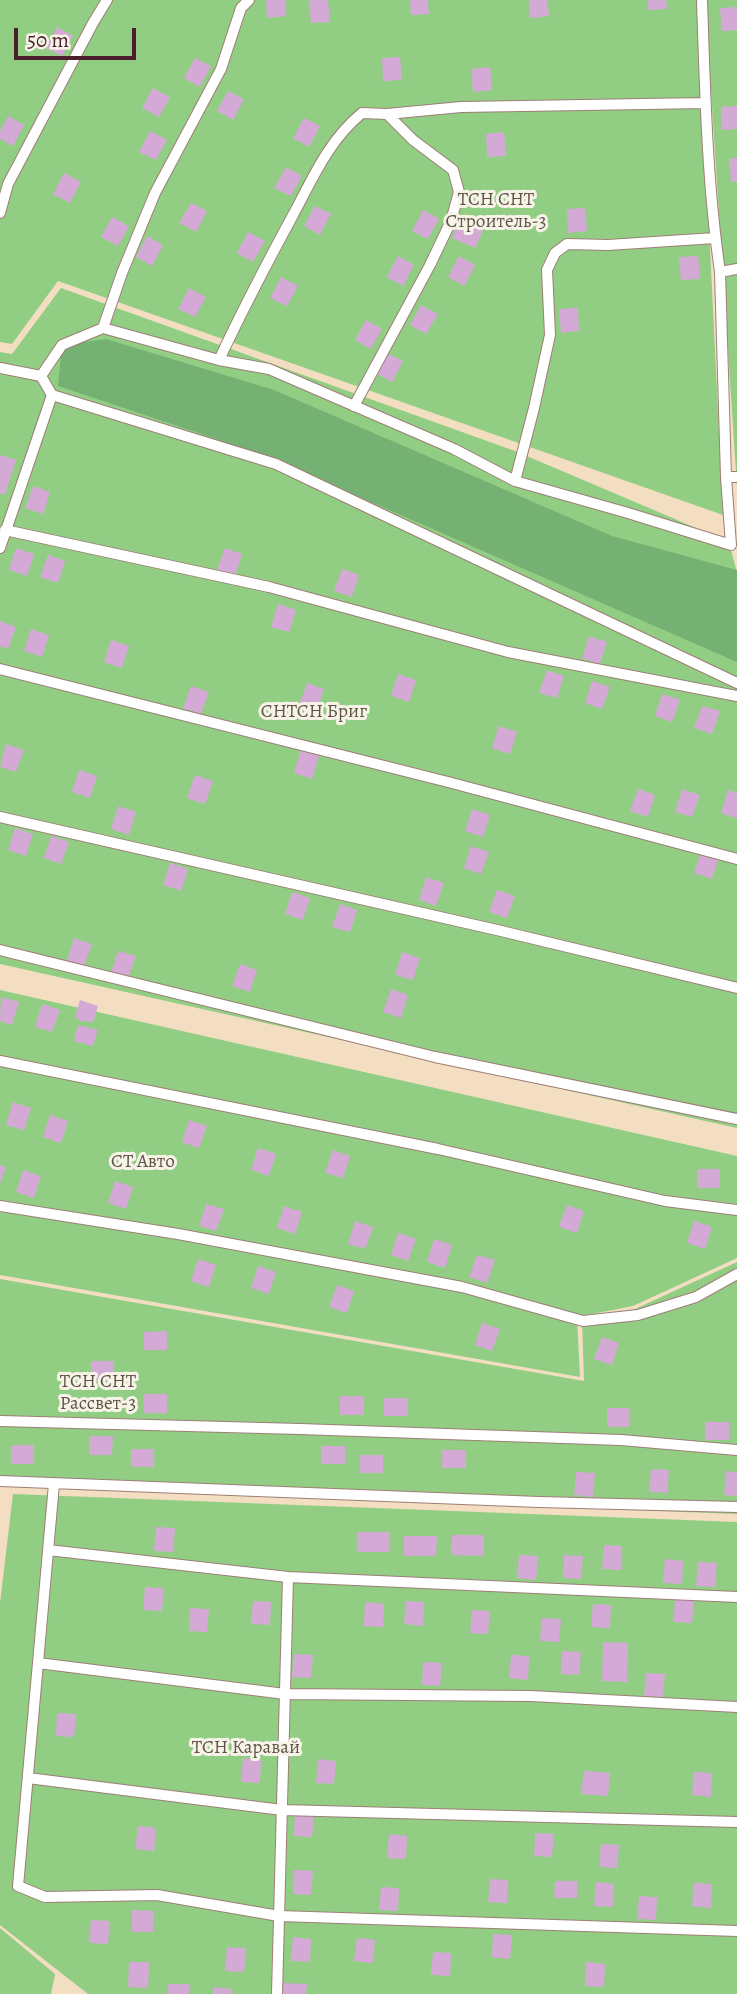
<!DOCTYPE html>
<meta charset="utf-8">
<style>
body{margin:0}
#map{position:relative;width:737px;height:1994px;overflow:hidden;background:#f3dec2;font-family:Alegreya,serif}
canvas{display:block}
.scale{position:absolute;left:14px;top:28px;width:122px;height:32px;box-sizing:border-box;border:4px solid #4a1f2b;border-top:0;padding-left:9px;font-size:21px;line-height:24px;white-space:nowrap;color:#4a1f2b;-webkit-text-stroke:5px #f7f3e8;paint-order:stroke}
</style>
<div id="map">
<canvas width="737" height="1994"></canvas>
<div class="scale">50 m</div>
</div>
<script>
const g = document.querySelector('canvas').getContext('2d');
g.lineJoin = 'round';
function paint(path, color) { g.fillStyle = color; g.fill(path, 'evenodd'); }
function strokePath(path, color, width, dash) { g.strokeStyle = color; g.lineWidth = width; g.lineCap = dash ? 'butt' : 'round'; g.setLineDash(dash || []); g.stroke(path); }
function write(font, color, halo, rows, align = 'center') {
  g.font = font + ' Alegreya,serif'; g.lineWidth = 6; g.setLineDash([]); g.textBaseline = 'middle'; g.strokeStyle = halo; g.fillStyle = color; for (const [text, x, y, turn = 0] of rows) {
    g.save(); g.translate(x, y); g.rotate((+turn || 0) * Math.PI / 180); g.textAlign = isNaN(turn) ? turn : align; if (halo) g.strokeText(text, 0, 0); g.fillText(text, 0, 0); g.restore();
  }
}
const green = new Path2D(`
 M0,0h698l25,515 -665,-234 -46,63 -12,-2z
 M705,0h32v487z
 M61,288l454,163 214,91 8,31v555l-737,-164v-612l12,2z
 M0,990l737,166v102l-104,48 -56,11 3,60 -580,-102z
 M737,1262v252l-737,-28v-207l584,102 -2,-63 53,-9z
 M13,1494l724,28v472h-649l-88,-69v-322z
 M0,1928l55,46 -4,20h-51z`);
const forest = new Path2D(`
 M106,339l168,51 338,146 125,34v92l-476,-208 -203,-68 4,-41z`);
const building = new Path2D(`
 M266,0h19l1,16 -19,2z
 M309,0h19l2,22 -19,1z
 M410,0h18l1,14 -18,1z
 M529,0h18l2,16 -19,2z
 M648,0h18l1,9 -19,1z
 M737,7v23l-15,1 -2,-23z
 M57,27l16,9 -11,20 -16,-8z
 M400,57l2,23 -19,1 -1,-23z
 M195,58l16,8 -11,21 -16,-9z
 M490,67l2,23 -19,2 -2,-23z
 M153,88l17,9 -11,20 -17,-9z
 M228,91l16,8 -11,21 -16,-9z
 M737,106v23l-15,1 -1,-23z
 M8,116l16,9 -11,21 -13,-7v-8z
 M304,118l16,8 -11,21 -16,-9z
 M150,131l17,9 -11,20 -17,-8z
 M504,132l2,24 -19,1 -1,-23z
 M737,158v24h-6l-2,-23z
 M286,167l16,9 -11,20 -17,-8z
 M64,173l17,9 -11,21 -17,-9z
 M191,203l16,8 -11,21 -17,-9z
 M315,206l16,8 -11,21 -16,-9z
 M585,208l2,23 -19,2 -1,-24z
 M423,210l16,9 -11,20 -16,-8z
 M112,217l17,9 -11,20 -17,-9z
 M460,218l24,10 -9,20 -23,-10z
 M248,232l17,9 -12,21 -16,-9z
 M147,236l16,9 -11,21 -16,-9z
 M398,256l16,9 -11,21 -16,-9z
 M459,256l16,9 -11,21 -16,-9z
 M698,256l2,23 -19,1 -2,-23z
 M281,277l17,9 -11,20 -17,-8z
 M189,288l17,9 -11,20 -17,-8z
 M421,305l17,9 -12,20 -16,-9z
 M578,308l1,23 -18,2 -2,-24z
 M366,320l16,9 -11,20 -16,-9z
 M387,353l16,8 -11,21 -16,-9z
 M0,455l16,5 -11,35 -5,-2z
 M33,486l17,6 -7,22 -18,-6z
 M16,548l18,6 -7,22 -18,-6z
 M225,548l17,6 -7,22 -18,-6z
 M48,555l17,6 -7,22 -18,-6z
 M342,569l17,6 -7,22 -18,-6z
 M278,604l18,6 -7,22 -18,-5z
 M0,621l16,6 -8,22 -8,-3z
 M31,629l18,6 -7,22 -18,-6z
 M589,636l18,6 -7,22 -18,-6z
 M111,640l18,6 -7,22 -18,-6z
 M547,670l17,6 -7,22 -18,-5z
 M398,674l18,6 -7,22 -18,-6z
 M592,681l18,6 -8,22 -17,-6z
 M307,683l17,6 -7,22 -18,-6z
 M191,686l18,6 -8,22 -18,-6z
 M662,694l18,6 -8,22 -17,-6z
 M702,706l18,5 -8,23 -18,-6z
 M499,726l18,6 -7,22 -18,-6z
 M6,744l18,6 -8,22 -16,-5z
 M301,750l18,6 -7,23 -18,-6z
 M79,770l18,6 -7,22 -18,-6z
 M195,775l18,6 -8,23 -18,-6z
 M638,789l17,6 -7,22 -18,-6z
 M682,789l18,6 -8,22 -17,-5z
 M728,790l9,3v25l-16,-5z
 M118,806l18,6 -7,23 -18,-6z
 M472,809l18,6 -7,22 -18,-6z
 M15,828l18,6 -7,22 -18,-6z
 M51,836l18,6 -8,22 -17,-6z
 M471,846l18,6 -8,22 -17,-6z
 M701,851l18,5 -7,23 -18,-6z
 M170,863l18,6 -7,22 -18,-6z
 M426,877l18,6 -8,23 -17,-6z
 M497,890l18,6 -8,22 -18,-6z
 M292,892l18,6 -7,22 -18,-6z
 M340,904l17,6 -7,22 -18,-5z
 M74,938l18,6 -8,22 -17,-5z
 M118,951l18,5 -8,22 -17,-5z
 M402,952l18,6 -7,22 -18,-5z
 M240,964l17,6 -7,22 -18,-6z
 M391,989l17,6 -7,23 -18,-6z
 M1,997l18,5 -7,23 -12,-4z
 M80,1000l18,6 -5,16 -13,-1 -5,-4z
 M42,1004l18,6 -8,22 -17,-5z
 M78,1025l20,5 -5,16 -19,-5z
 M13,1102l18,6 -7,22 -18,-5z
 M50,1115l18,6 -7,22 -18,-6z
 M189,1120l18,6 -8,22 -17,-6z
 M258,1148l18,6 -7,22 -18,-6z
 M333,1150l17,6 -7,22 -18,-5z
 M0,1165l6,2 -6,16z
 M697,1169h23v19h-23z
 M23,1170l18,6 -7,22 -18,-6z
 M115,1181l18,6 -7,22 -18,-6z
 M206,1204l18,5 -8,22 -17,-5z
 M567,1205l17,6 -7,22 -18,-6z
 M284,1206l18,6 -7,22 -18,-6z
 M355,1221l18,6 -8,22 -17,-5z
 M694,1221l18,6 -7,22 -18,-6z
 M398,1233l18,6 -8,22 -17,-6z
 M434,1239l18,6 -7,23 -18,-6z
 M477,1255l18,5 -8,23 -18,-6z
 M198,1259l18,6 -7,22 -18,-6z
 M258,1266l18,6 -7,22 -18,-6z
 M337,1285l17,6 -7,22 -18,-6z
 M482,1323l18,6 -8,22 -17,-6z
 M167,1331v19h-23v-18z
 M602,1337l17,6 -7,22 -18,-6z
 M91,1361h23v19h-23z
 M144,1394h23v19h-23z
 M340,1396h24v19h-24z
 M384,1398h24v18h-24z
 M607,1408h23v19h-23z
 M705,1422h24v18h-24z
 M89,1436h24l-1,19h-23z
 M11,1445h23v19h-23z
 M321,1446h24v18h-24z
 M131,1449h23v18h-23z
 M442,1450h24v18h-24z
 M360,1455h23v18h-23z
 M651,1469l18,1 -2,23 -18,-1z
 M726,1471l11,1v24l-13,-1z
 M576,1472l19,1 -2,24 -19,-2z
 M156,1527l19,1 -2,24 -19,-1z
 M357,1532h33l-1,20h-32z
 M452,1535h32v21l-33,-1z
 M404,1536h33l-1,20h-32z
 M604,1545l18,1 -1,24 -19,-1z
 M519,1555l19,1 -2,24 -19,-2z
 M564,1555l19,1 -2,23 -18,-1z
 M665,1559l18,2 -1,23 -19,-1z
 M698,1562l19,1 -2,24 -19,-1z
 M145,1587l19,1 -2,23 -19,-1z
 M675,1599l19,1 -2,23 -19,-1z
 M253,1601l18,1 -1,23 -19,-1z
 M406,1601l18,1 -1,24 -19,-2z
 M365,1602l19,2 -1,23 -19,-1z
 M593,1604l18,1 -1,23 -19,-1z
 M190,1608l19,1 -2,23 -18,-1z
 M472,1610l18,1 -2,23 -18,-1z
 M542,1618l19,1 -2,23 -19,-1z
 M603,1642l25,1 -1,39 -25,-1z
 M562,1651l19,1 -2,23 -18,-1z
 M294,1654l19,1 -2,23 -19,-1z
 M511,1655l18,1 -1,24 -19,-2z
 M423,1662l19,1 -2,23 -18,-1z
 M646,1673l19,1 -2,23 -19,-1z
 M57,1713l19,1 -2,23 -18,-1z
 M243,1758l18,2 -1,23 -19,-1z
 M318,1759l18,2 -2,23 -18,-1z
 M584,1771l26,2 -2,23 -27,-2z
 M694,1772l18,1 -1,24 -19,-2z
 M295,1812l19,2 -2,23 -18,-1z
 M138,1826l18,2 -2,23 -19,-2z
 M535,1833l19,1 -2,23 -18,-1z
 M389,1834l18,2 -1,23 -19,-1z
 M601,1844l18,1 -2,23 -18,-1z
 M294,1870l19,1 -2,24 -18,-1z
 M490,1879l18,1 -1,23 -19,-1z
 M555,1881h22v17h-23z
 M596,1882l18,2 -1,23 -19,-1z
 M694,1883l18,1 -1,24 -19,-2z
 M381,1887l18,1 -1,23 -19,-1z
 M639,1896l18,1 -1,23 -19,-1z
 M132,1910l22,1 -1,21h-21z
 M91,1920l19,1 -2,23 -19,-1z
 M493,1934l19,1 -2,24 -18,-2z
 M293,1937l18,2 -1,23 -19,-1z
 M357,1938l18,2 -2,23 -19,-2z
 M227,1947l19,1 -2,24 -19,-1z
 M433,1952l18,1 -1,23 -19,-1z
 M129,1962h20l-1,26 -20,-1z
 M586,1962l19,2 -1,23 -19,-1z
 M282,1983l25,1 -1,10h-24z
 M168,1984h21v10h-21z
 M213,1987l19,2 -1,5h-18z`);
const service = new Path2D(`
 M0,213l8,-29 85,-161 14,-23
 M720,272l17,-3
 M103,328l19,-55 33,-80 66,-124 20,-61 8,-8
 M219,360c23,-49 48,-97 74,-145 20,-37 35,-74 69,-102l25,1 74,-7 244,-4
 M0,368l41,8 11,19 224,69 461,219
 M41,376l21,-31 41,-17 116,32 50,9 185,80 61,32 113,32 103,32 -5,-68 -6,-205c-13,-90 -15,-181 -18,-272
 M354,406l76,-141 21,-44 8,-29 -6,-22 -40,-30 -26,-26
 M726,477h11
 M515,481l19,-73 16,-73 -3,-65 8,-17 12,-9 41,1 107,-7
 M5,530l264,57 239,65 229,44
 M0,548l52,-153
 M0,669l448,113 289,77
 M0,817l497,113 240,58
 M0,950l435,107 302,62
 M0,1061l438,88 227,52 72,9
 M0,1206l178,28 284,53 121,34 55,-6 58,-18 41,-23
 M0,1421l300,8 321,11 116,10
 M0,1481l539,21 198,5
 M54,1484l-36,402 27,11 112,-2 122,21 458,15
 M48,1550l240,27
 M38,1663l247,31 246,2 206,11
 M28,1778l254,32 455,12
 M277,1994l11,-417 449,20`);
const parkNames = [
 ["ТСН СНТ",496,200],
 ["Строитель-3",496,222],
 ["СНТСН Бриг",314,712],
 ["СТ Авто",143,1162],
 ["ТСН СНТ",98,1382],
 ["Рассвет-3",98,1404],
 ["ТСН Каравай",246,1748]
];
paint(green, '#91ce84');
paint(forest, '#74b172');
paint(building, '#d4a9d6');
strokePath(service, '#9e7e76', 12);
strokePath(service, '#fff', 10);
write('19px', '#5f5446', '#f7f3e8', parkNames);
</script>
